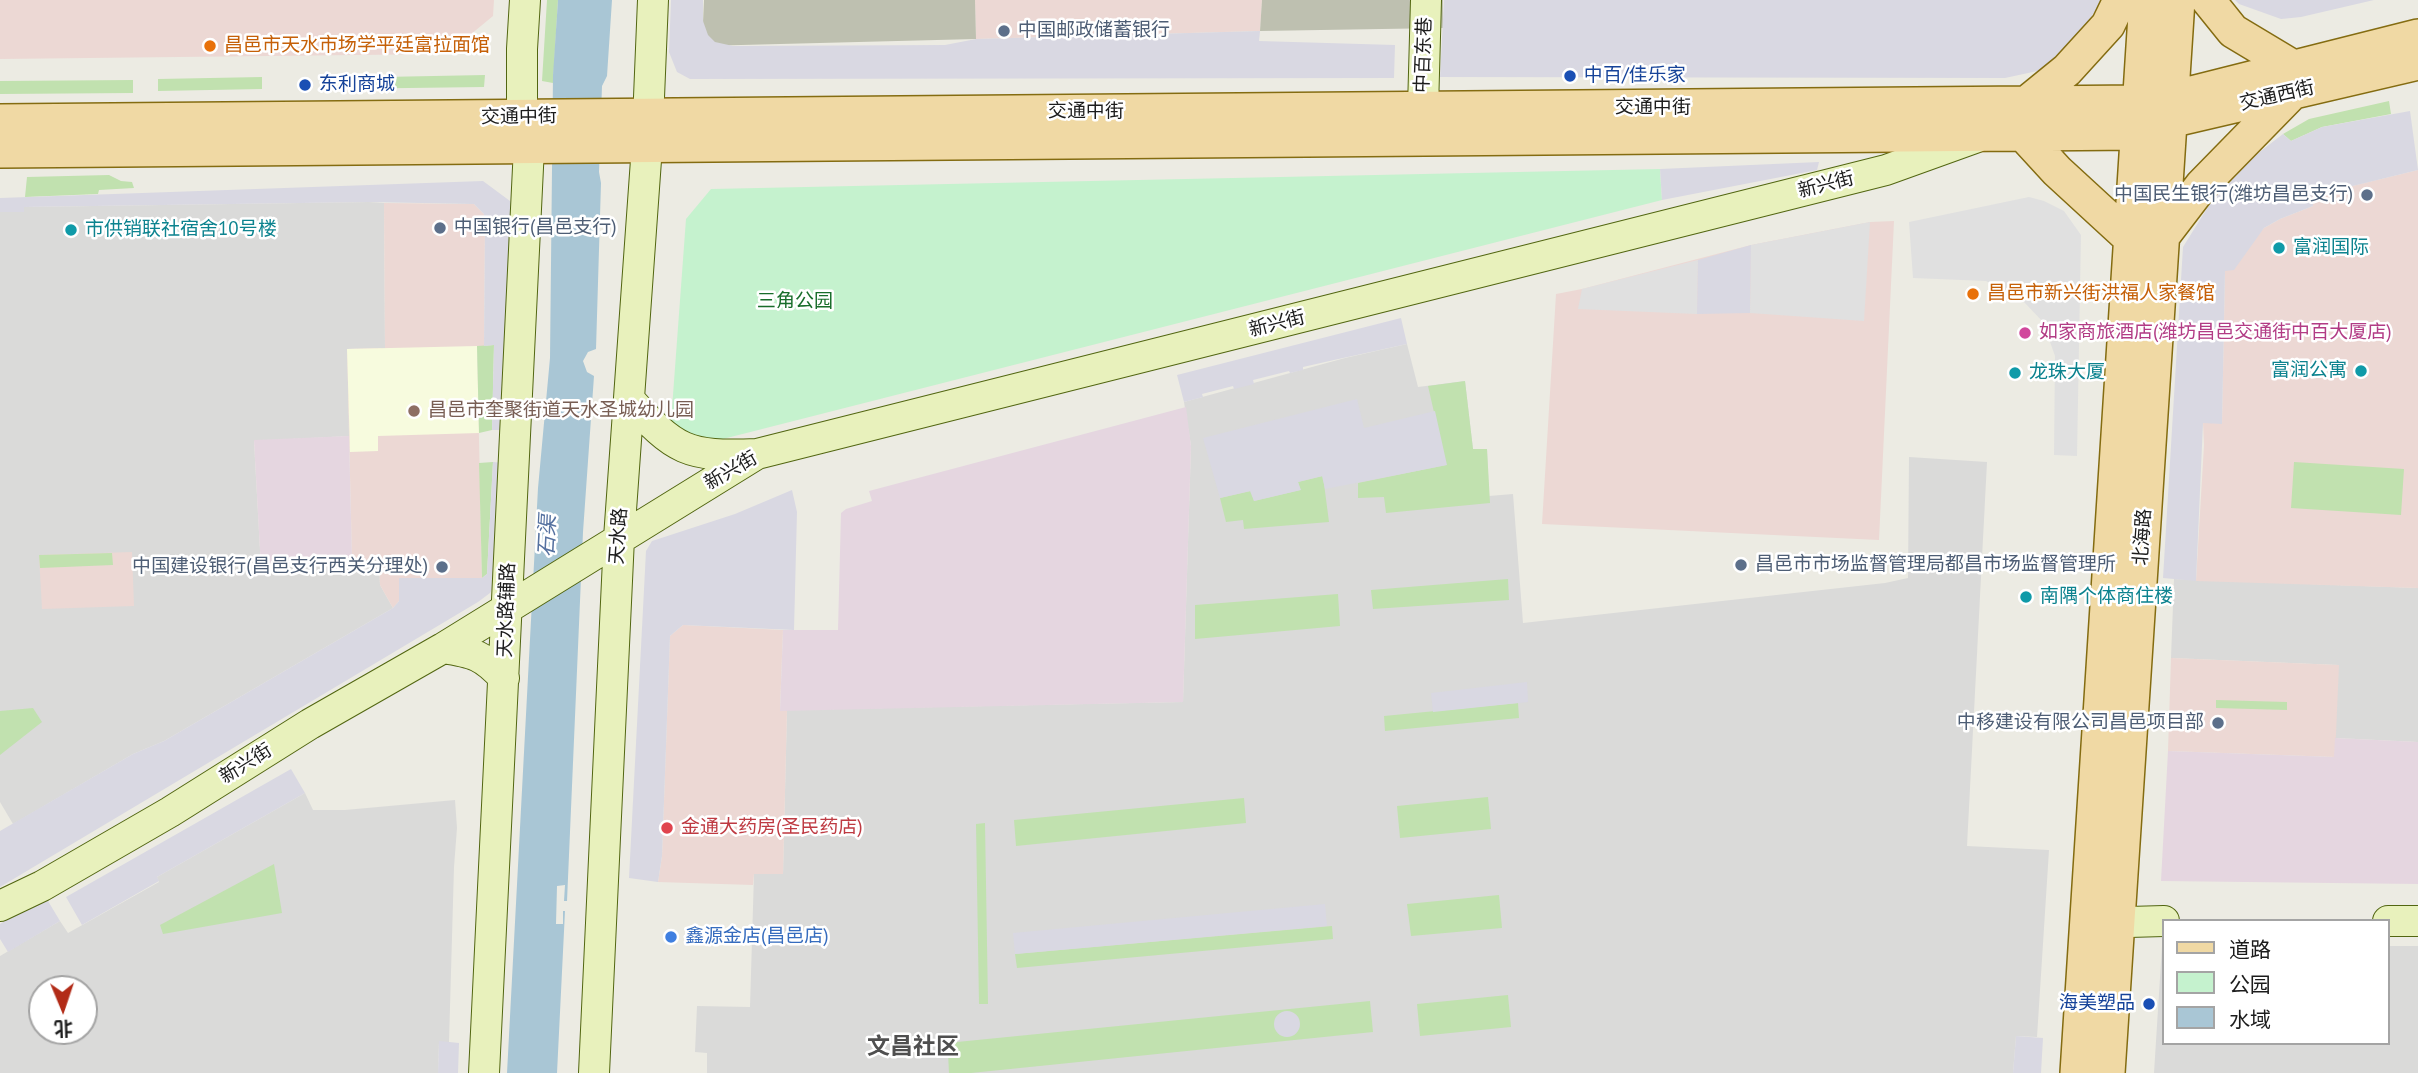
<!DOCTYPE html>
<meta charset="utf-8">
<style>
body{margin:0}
#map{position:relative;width:2418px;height:1073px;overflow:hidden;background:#ecebe3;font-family:"PT Sans","Noto Sans SC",sans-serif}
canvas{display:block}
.legend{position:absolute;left:2162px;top:919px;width:228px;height:126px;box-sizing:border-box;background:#fff;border:2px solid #a4a4a4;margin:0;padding:9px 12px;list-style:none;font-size:21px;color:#1c1c1c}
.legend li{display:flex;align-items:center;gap:14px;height:35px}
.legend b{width:35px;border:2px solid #a4a4a4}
.north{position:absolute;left:28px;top:975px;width:70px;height:70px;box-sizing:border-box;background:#fff;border:2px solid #a4a4a4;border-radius:50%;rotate:178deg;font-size:19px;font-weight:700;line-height:28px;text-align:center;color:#1c1c1c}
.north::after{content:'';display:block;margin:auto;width:24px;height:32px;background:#b22b17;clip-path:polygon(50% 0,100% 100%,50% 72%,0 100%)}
</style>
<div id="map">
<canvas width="2418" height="1073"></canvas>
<ul class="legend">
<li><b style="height:9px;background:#f0d9a4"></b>道路</li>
<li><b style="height:19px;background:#c5f2ce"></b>公园</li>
<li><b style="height:19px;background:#a9c6d5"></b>水域</li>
</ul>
<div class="north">北</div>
</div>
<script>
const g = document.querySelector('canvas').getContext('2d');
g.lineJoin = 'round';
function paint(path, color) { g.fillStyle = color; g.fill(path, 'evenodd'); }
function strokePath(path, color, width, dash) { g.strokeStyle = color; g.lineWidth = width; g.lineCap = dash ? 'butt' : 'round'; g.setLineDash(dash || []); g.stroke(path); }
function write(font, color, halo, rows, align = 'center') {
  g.font = font + ' "PT Sans","Noto Sans SC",sans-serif'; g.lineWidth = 5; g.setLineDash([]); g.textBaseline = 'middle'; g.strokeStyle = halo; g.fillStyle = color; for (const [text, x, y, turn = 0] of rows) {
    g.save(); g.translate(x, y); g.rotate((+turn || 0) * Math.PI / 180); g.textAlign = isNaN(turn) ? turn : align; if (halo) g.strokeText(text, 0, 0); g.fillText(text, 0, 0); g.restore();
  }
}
const residential = new Path2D(`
 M369,202l15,1 1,145 -37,1 1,87 -95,5 7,127 118,-9 1,26 13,23 -229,133 -31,13 -120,70 -13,-22v-590h23l1,-5z
 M1407,344l11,43 47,-6 8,68h14l2,47 24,-2 10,129 362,-40 23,-5 1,-121 78,5 -20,384 82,4 -12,187 -21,-1 -3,37h-1306v-20l-12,-1 2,-46 53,1 4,-133 29,-1 4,-163 396,-8 8,-256 -7,-44 161,-44z
 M2174,579l244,9v154l-83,-4 3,-73 -167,-7z
 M305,793l8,17h32l110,-10 2,28 -3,39 -5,175h-10l-1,31h-438v-117l60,-35 8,12 91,-51 -2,-5zM42,989h42v42h-42z
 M2162,946h2v97h224v-97h30v127h-264z`);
const commercial = new Path2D(`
 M0,0h494l-1,16 -46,38 -447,5z
 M975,0h287l-2,31 -284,8z
 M2418,170v418l-222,-7 8,-136 -1,-23 19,1 3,-153 39,-42 16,-9 33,-13 -2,-10z
 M384,203l90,1 10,10 1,11 -1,121 -7,1 5,231h-83v23l-6,7 -13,-23 -1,-25h-27l-5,-211 38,-1z
 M1894,221l-15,319 -337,-16 14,-230 26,-5 169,-44 119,-23z
 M132,552l2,54 -92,3 -3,-54z
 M683,625l100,5 -3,80h7l-4,164h-29l-1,11 -95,-3 4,-26 8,-220z
 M2171,658l168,7 -4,92 -167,-6z`);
const industrial = new Path2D(`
 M1186,407l5,39 -8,256 -403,9 3,-81h55l3,-117 5,-4 26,-8 -3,-10z
 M349,436l3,124 -91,9 -7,-129z
 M2335,738l83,4v142l-257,-3 7,-130 166,6z`);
const education = new Path2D(`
 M477,346l2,87 -101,3v15l-28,1 -3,-103z`);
const construction = new Path2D(`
 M704,0h271l1,39 -274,7z
 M1262,0h181v28l-183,3z`);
const grass = new Path2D(`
 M547,0h11l-5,83 -11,-2z
 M485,75l-1,12 -151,2 -2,-11z
 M262,77v12l-104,2v-12z
 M133,80v13l-133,1v-13z
 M2389,101l2,13 -69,13 -31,14 -8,-7 26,-15z
 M109,175l12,6 11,1 2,6 -35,2 -1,4 -73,3 2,-20z
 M494,345l-2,85 -13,3 -2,-87z
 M1465,381l8,68h14l3,54 -104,10 -2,-16 -26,1v-15l88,-18 -18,-79z
 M493,462l-6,112 -5,4 -3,-115z
 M2294,462l110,7 -3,46 -110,-7z
 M1323,476l6,46 -85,7 -1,-9 -17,2 -6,-24 31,-7 3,10 46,-11 -2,-8z
 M112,553l1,12 -73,3 -1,-13z
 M1508,579l1,21 -136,9 -2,-19z
 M1338,594l2,32 -145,13v-34z
 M2216,700l71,2v8l-71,-2z
 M1518,703l1,15 -134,13 -1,-15z
 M33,708l9,14 -42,33v-44z
 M1488,797l3,32 -91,9 -3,-32z
 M1244,798l2,25 -230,23 -2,-26z
 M985,823l3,181h-9l-3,-180z
 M274,864l8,49 -119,21 -3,-9z
 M1499,895l3,33 -91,8 -4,-32z
 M1332,926l1,13 -316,29 -2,-14z
 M1508,995l3,32 -91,9 -3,-32z
 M1370,1001l3,31 -402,41h-22l-1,-20 9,-11z`);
const park = new Path2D(`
 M1660,169l2,31 -947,241 -30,-9 -14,-10 15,-203 25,-30z`);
const parking = new Path2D(`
 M2029,197l15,4 20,10 17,24 -4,221 -23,-1 1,-99 -12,-34 -19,-20 -38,-21 -73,-3 -4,-56z
 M1870,222l-6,99 -114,-8 1,-68z
 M1698,260l-1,54 -119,-5 4,-20z`);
const plaza = new Path2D(`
 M671,0h32v21l5,14 7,7 18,4 212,-1 31,-6 284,-8 -1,10 136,4 -1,33 -704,1 -13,-7 -8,-20z
 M1444,0h659l-31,46 -30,24 -37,8 -565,-1z
 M2235,0h139l-73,17 -20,2 -42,-15z
 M2410,111l8,59 -106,26 1,10 -33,13 -16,9 -30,42 -9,1 -3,153 -19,-1 -7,158 -33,-3 20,-331 43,-69 57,-44 8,7 31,-14z
 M1819,162l-2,8 -155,30 -2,-31z
 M483,181l27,20 6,19 -12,210h-12l2,-85 -10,1 1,-121 -1,-11 -10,-10 -105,-2 -345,5v5h-24v-14z
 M1751,245l-1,68 -53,1 1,-54z
 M1401,318l6,26 -73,16 -31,7v3l-13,3 -1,-2 -36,9 1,4 -20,5 -1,-3 -31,8 1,3 -19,5 -7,-27z
 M1357,399l7,29 71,-17 12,54 -122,24 -3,-13 -24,6 3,8 -47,11 -4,-10 -30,7 -17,-60z
 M493,462l10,1 -4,112 -9,18 -12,9 -478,285v-56l133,-77 31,-13 229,-133 6,-7v-23h83l5,-4z
 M792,490l5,22 -3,118 -111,-5 -13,11 -8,220 -4,26 -29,-4 17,-327 6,-10 83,-27z
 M1527,682l1,20 -95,10 -2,-19z
 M291,769l14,24 -148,84 2,4 -77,44 -16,-28z
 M45,896l15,25 -52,31 -8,-13v-15z
 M1325,904l2,22 -312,28 -2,-21z
 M1274 1024a13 13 0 1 1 26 0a13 13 0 1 1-26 0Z
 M2016,1036l27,2 -2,35h-28z
 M439,1041l20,2 -1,30h-20z`);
const water = new Path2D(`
 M558,0h54l-5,76 -5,10 -3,86 2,11 -5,166 -8,3 -5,9 4,11 7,4 -11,156 -16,369h-3l1,-16 -8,1 -1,38h7v-13h2l-8,162h-50l31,-585 12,-130 3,-283z`);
const secondary = new Path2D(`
 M1423,109l3,-109
 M522,117v-68l3,-49
 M629,399c46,52 58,58 128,55
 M443,648c31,5 40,7 61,30
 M0,906l42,-20 128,-74 140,-88 133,-76 314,-194 1129,-284 89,-32
 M2388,921h30
 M2094,923l70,-2
 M484,1073l45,-926
 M594,1073l25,-535 28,-392 6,-146`);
const primary = new Path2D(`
 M2208,0l25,31 60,36
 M2024,105l43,-35 41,-45 12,-25
 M0,121l2140,-19 32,-4 246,-62
 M2023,134l34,37 74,68
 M0,151l2138,-18 32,-12 248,-58
 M2163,236l39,-51 90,-92
 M2077,1073l69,-1073
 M2108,1073l70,-1073`);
const markers = [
 [1004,31,7,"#5c6f8a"],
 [210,46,7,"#e8710a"],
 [1570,76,7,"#1a4fb4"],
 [305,85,7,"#1a4fb4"],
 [2367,195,7,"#5c6f8a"],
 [440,228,7,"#5c6f8a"],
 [71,230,7,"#0f9aa8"],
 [2279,248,7,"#0f9aa8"],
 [1973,294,7,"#e8710a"],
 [2025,333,7,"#d1479c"],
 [2361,371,7,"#0f9aa8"],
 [2015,373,7,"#0f9aa8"],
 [414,411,7,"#8d6e63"],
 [1741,565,7,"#5c6f8a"],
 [442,567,7,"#5c6f8a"],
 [2026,597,7,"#0f9aa8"],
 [2218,723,7,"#5c6f8a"],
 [667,828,7,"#e0444e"],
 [671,937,7,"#3f7fe0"],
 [2149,1004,7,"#1a4fb4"]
];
const serviceNames = [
 ["中国邮政储蓄银行",1018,31],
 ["中国民生银行(潍坊昌邑支行)",2353,195,"right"],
 ["中国银行(昌邑支行)",454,228],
 ["昌邑市市场监督管理局都昌市场监督管理所",1755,565],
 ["中国建设银行(昌邑支行西关分理处)",428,567,"right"],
 ["中移建设有限公司昌邑项目部",2204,723,"right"]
];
const foodNames = [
 ["昌邑市天水市场学平廷富拉面馆",224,46],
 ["昌邑市新兴街洪福人家餐馆",1987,294]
];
const streetNames = [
 ["中百东巷",1424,55,-88],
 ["交通西街",2277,96,-13],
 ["交通中街",1653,108],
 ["交通中街",1086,112],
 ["交通中街",519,117,-1],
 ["新兴街",1826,185,-14],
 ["新兴街",1277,324,-14],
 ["新兴街",731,471,-30],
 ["天水路",619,536,-86],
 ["北海路",2143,537,-86],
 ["天水路辅路",507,610,-88],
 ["新兴街",246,764,-32]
];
const transitNames = [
 ["中百/佳乐家",1584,76],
 ["东利商城",319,85],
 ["海美塑品",2135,1004,"right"]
];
const cultureNames = [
 ["市供销联社宿舍10号楼",85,230],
 ["富润国际",2293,248],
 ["富润公寓",2347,371,"right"],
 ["龙珠大厦",2029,373],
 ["南隅个体商住楼",2040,597]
];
const parkNames = [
 ["三角公园",795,302]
];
const hotelNames = [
 ["如家商旅酒店(潍坊昌邑交通街中百大厦店)",2039,333]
];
const educationNames = [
 ["昌邑市奎聚街道天水圣城幼儿园",428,411]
];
const healthNames = [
 ["金通大药房(圣民药店)",681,828]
];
const shopNames = [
 ["鑫源金店(昌邑店)",685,937]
];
const waterNames = [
 ["石渠",548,536,-87]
];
const quarterNames = [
 ["文昌社区",913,1047]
];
paint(residential, '#dadad9');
paint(commercial, '#ecd8d4');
paint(industrial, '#e5d6e0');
paint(education, '#f7fbde');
paint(construction, '#bec0b0');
paint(grass, '#c1e1af');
paint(park, '#c5f2ce');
paint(parking, '#e0e0e0');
paint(plaza, '#d9d8e2');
paint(water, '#a9c6d5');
strokePath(secondary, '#526611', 32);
strokePath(primary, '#846c11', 36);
strokePath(secondary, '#e8f1bc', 30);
strokePath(primary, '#f0d9a4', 33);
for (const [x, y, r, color] of markers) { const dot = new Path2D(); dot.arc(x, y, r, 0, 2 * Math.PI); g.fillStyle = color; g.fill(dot); strokePath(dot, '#fff', 2.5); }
write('19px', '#4e5e75', '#fff', serviceNames, 'left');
write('19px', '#c56008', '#fff', foodNames, 'left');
write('19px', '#1c1c1c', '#fff', streetNames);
write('19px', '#164399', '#fff', transitNames, 'left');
write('19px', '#0d838f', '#fff', cultureNames, 'left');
write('19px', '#186d2a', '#fff', parkNames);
write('19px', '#b23c85', '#fff', hotelNames, 'left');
write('19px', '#785e54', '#fff', educationNames, 'left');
write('19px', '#be3a42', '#fff', healthNames, 'left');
write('19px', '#366cbe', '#fff', shopNames, 'left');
write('italic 21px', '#5571a0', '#fff', waterNames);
write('bold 23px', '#4f4f4f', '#fff', quarterNames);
</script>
